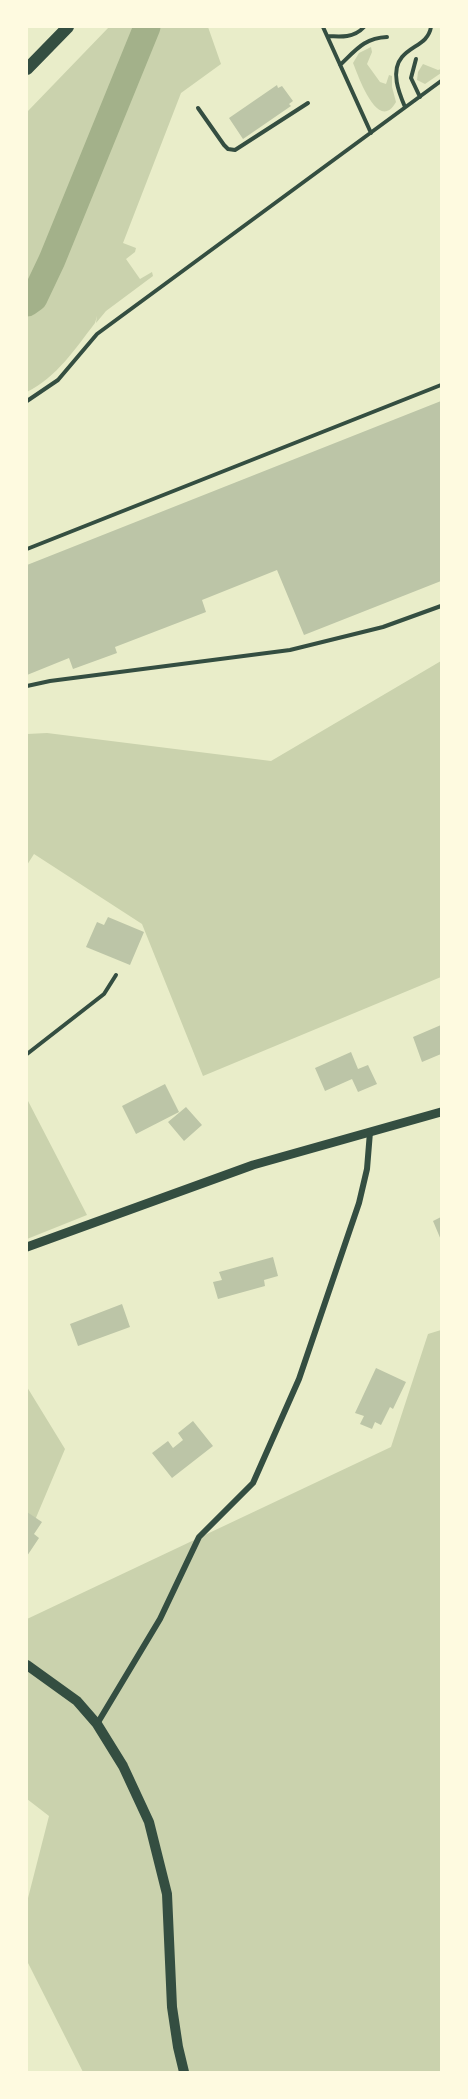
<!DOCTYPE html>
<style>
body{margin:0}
#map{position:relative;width:468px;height:2099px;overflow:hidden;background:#e9edc9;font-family:Montserrat,sans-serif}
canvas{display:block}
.frame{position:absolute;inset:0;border:28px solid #fefae0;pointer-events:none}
</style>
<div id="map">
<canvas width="468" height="2099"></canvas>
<div class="frame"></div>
</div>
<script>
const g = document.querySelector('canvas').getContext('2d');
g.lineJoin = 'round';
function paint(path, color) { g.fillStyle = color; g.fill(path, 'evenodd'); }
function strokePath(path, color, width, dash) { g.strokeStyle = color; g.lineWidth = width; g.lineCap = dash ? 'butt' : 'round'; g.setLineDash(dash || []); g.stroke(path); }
const green = new Path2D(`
 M109,27h99l13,37 -40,29 -58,150 13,5 -1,4 -9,7 14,20 12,-7 1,4 -47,35 -10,12 1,-7 -2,7c-20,26 -38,54 -68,69v-280z
 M371,47l1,5 -5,12 13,18 6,2 3,-9 3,1v11l4,15c-18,32 -38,-27 -43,-39l6,-10z
 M423,64l15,6 3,-1v4l-16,11 -8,-4 1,-8z
 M441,661v316l-238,99 -61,-152 -108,-70 -7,11v-131l20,-1 224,28z
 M27,1099l60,116 -60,24z
 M441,1330v742h-358l-56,-111v-59l22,-86 -22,-17v-180l364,-172 37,-113z
 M27,1387l38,62 -38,90z`);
const river = new Path2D(`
 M27,303l7,-5 18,-38 95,-233`);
const building = new Path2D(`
 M277,85l1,3 4,-2 11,15 -4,3 2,2 -48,33 -14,-21z
 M441,401v180l-137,54 -27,-65 -75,30 4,12 -91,35 2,6 -44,16 -4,-11 -42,17v-110z
 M108,917l36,15 -14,33 -44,-18 11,-25 7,3z
 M441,1025v29l-19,8 -9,-25z
 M351,1052l7,17 10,-4 9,19 -19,8 -6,-13 -27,12 -10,-23z
 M165,1084l14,28 -43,22 -14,-28z
 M186,1107l16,18 -18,16 -16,-19z
 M441,1217v23l-8,-19z
 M273,1257l5,19 -14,4 1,6 -47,13 -5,-17 9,-2 -3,-8z
 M122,1304l8,23 -52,19 -8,-22z
 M376,1368l30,14 -13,27 -3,-2 -9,18 -6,-3 -3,7 -12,-5 4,-8 -9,-3z
 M193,1421l20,25 -41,32 -20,-25 16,-12 5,7 10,-8 -5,-7z
 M27,1512l15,10 -8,12 5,4 -12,18z`);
const service = new Path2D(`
 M323,27l48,106
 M327,36c14,1 27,2 37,-9
 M416,59l-5,19 9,19
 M340,65c16,-15 24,-27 47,-28
 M405,107c-6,-14 -15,-36 -3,-50 10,-12 26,-13 29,-30
 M198,108l26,37 4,4 7,1 73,-47
 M27,401l31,-21 39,-46 344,-253
 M27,549l414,-164
 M27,686l23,-5 240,-31 93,-23 58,-21
 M27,1054l77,-60 12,-19`);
const minor = new Path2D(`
 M97,1724l63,-105 39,-82 54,-54 46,-104 60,-176 8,-34 3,-37`);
const tertiary = new Path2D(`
 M27,1247l226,-82 188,-53`);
const secondary = new Path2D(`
 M27,1665l50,36 20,23 26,42 26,56 18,72 5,113 6,40 6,25`);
const trunk = new Path2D(`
 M27,69l41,-42`);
paint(green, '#cad2ad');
strokePath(river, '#a3b18a', 27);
paint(building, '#bcc5a7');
strokePath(service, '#344e41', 4);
strokePath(minor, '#344e41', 6);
strokePath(tertiary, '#344e41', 9);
strokePath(secondary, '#344e41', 10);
strokePath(trunk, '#344e41', 12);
</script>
